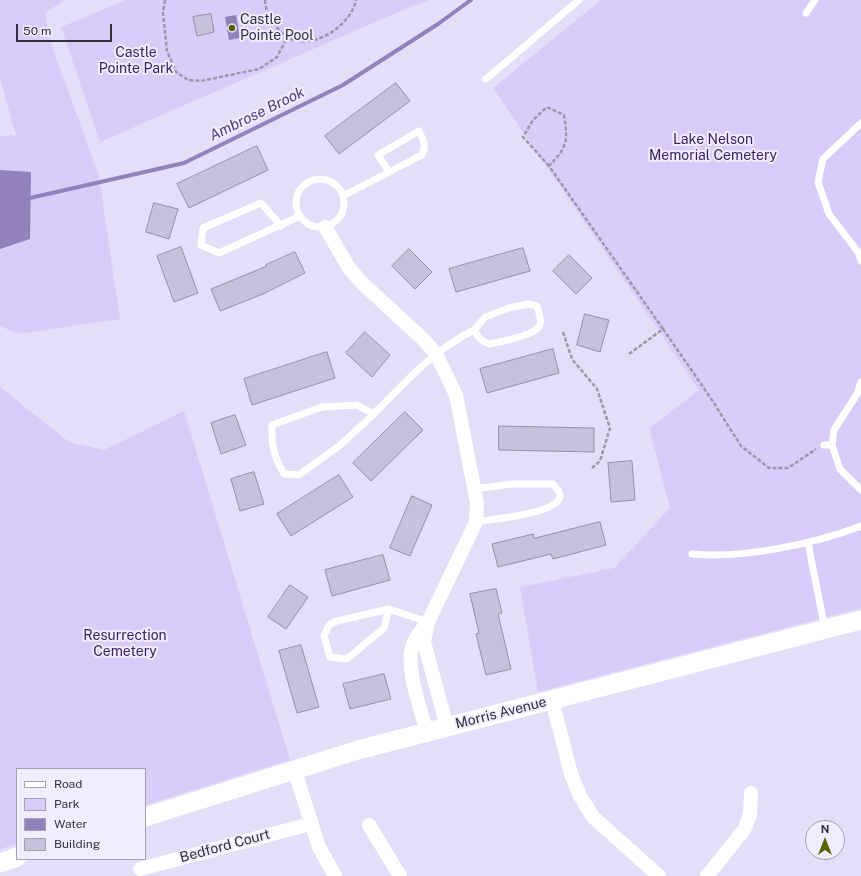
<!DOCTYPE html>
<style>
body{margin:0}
#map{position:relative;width:861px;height:876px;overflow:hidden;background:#e5def9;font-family:"Public Sans",sans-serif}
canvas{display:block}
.legend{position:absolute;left:16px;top:768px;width:130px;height:92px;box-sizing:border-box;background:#f2edfe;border:1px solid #a6a1b0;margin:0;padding:5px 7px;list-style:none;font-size:12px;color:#33303b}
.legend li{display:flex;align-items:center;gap:8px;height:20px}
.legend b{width:20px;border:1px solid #a6a1b0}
.north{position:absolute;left:805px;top:820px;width:40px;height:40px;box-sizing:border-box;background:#f2edfe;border:1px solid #a6a1b0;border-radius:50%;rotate:0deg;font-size:11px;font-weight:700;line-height:16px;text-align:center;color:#33303b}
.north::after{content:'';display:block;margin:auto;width:14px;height:18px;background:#576303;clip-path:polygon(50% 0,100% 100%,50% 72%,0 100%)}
.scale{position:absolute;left:16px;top:24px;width:96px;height:18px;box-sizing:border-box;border:2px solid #33303b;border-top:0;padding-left:5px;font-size:12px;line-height:14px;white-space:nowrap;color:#33303b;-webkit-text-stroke:3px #f2edfe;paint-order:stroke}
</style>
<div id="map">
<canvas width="861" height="876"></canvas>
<ul class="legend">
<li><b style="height:5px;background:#fff"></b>Road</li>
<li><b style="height:11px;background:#d9ccf9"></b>Park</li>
<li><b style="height:11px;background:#9281ba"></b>Water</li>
<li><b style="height:11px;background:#c8c1db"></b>Building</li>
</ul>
<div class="north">N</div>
<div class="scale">50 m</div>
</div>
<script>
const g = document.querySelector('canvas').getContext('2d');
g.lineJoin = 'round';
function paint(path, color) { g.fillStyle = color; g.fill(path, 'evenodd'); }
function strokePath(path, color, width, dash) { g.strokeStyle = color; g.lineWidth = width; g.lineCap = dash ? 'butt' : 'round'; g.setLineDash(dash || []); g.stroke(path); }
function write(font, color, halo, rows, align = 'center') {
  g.font = font + ' "Public Sans",sans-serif'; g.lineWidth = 4; g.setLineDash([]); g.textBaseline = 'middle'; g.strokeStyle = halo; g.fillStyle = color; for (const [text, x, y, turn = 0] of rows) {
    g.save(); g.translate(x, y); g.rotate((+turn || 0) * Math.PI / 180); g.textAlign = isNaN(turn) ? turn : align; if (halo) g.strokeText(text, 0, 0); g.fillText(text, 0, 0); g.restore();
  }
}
const green = new Path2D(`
 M0,0h65l-19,12 2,23 51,141 21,143 -102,15 -18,-8v-190l16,-1 -16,-56z
 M126,0h303l-26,10 -303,132 -39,-115z
 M601,0h260v608l-323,84 -18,-105 94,-19 56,-60 -21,-80 50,-38 -206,-302z
 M0,387l69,55 35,8 80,-39 106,349 -145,45v-36h-128v75l-17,5z`);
const water = new Path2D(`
 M236,15l4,23 -11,2 -4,-23z
 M0,170l31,2 -1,67 -30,10z`);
const stream = new Path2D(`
 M30,198l154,-35 159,-78 95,-61 33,-24`);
const building = new Path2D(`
 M211,14l3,18 -17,4 -4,-19z
 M396,83l14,18 -71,53 -14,-18z
 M257,146l11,24 -79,38 -12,-24z
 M154,203l24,6 -9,30 -23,-7z
 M181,247l17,46 -24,9 -17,-46z
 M523,248l7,23 -74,21 -7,-23z
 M409,249l23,23 -17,17 -23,-23z
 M295,252l10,21 -42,21 -43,17 -9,-22 56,-23 -1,-1z
 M569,255l23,23 -16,16 -23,-23z
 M585,314l24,6 -9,32 -23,-7z
 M365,332l25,23 -18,22 -26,-24z
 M553,349l6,24 -72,20 -7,-24z
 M327,352l8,26 -83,27 -8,-26z
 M405,412l18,18 -52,51 -18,-18z
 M235,415l11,30 -25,9 -10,-31z
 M499,426l95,2v24l-95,-2z
 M632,461l3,39 -24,2 -3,-39z
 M254,472l10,32 -24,7 -9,-32z
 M339,475l14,22 -62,39 -14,-22z
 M412,496l20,9 -22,51 -20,-8z
 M600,522l6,23 -53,14 -2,-5 -53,13 -6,-23 41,-10 1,4z
 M383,555l7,25 -58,16 -7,-26z
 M290,585l18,12 -22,32 -18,-12z
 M496,589l6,24 -4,1 13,55 -25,6 -10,-41 3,-1 -9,-39z
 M301,645l18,62 -22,6 -18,-62z
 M384,674l7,25 -41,10 -7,-25z`);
const path = new Path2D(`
 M165,0l-2,13 4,38 9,21 12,8 13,1 58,-12 18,-12 10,-19
 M265,0c1,10 3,17 10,25 5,7 11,13 19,15 25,7 57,-16 62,-40
 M549,166l-26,-29 10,-17 14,-13 17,8c4,26 4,31 -15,51l114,163
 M563,332l9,27 25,30 13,39 -10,33 -8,7
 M629,354l34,-25 47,68 31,49 28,22h19l28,-19`);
const lane = new Path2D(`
 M806,13l9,-13
 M486,79l93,-79
 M861,123l-38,36 -5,23 11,32 29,38 3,9
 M296 203a24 24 0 1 1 48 0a24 24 0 1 1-48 0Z
 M343,196l79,-41c5,-9 1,-15 -3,-24l-41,24 11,17
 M281,226l-20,-23 -58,25 -2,17 18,8 81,-37
 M528,304l9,2c1,5 5,13 3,19 -5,11 -40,17 -51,19l-9,-5 -6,-9 11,-13 24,-9z
 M357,405l17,9 -35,32 -40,29 -15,-1c-10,-17 -13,-30 -12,-49l50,-18z
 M374,414c31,-32 60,-64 100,-84
 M824,445h8l8,24 21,21
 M832,445l2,-15 23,-36 4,-12
 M474,489l38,-5h41c3,4 8,8 7,13 -4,17 -68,22 -84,25
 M808,543l17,86
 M692,554c50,5 122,-10 169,-28
 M389,609l-5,19 -37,31 -17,-2 -6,-21 5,-11 8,-4z
 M389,609l39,13`);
const street = new Path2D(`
 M325,227l24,41 13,15 62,57 12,14 20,41 21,108 -1,19 -48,100
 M552,700l19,74 9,22 13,21 66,59
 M427,732c-6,-22 -24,-69 -13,-90 3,-7 9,-14 14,-20l-4,20 23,85
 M294,769l25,78 16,29
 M369,825l31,51
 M140,869l170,-45
 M707,876l37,-46 6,-15 1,-22`);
const secondary = new Path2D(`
 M145,817l213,-67 503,-130
 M0,863l17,-6`);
const markers = [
 [232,28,4,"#576303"]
];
const poiNames = [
 ["Castle",240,20],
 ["Pointe Pool",240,36]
];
const parkNames = [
 ["Castle",136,53],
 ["Pointe Park",136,69],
 ["Lake Nelson",713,140],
 ["Memorial Cemetery",713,156],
 ["Resurrection",125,636],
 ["Cemetery",125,652]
];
const streetNames = [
 ["Morris Avenue",501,713,-14],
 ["Bedford Court",225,846,-15]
];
const waterNames = [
 ["Ambrose Brook",257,114,-26]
];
paint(green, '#d9ccf9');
paint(water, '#9281ba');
strokePath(stream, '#9281ba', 4);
paint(building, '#c8c1db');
strokePath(building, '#958fa7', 1);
strokePath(path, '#9c97ab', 2.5, [4, 2]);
strokePath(lane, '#fff', 7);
strokePath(street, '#fff', 14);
strokePath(secondary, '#fff', 19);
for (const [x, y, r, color] of markers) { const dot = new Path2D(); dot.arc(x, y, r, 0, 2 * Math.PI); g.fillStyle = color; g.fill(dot); strokePath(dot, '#f2edfe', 1.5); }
write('14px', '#33303b', '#f2edfe', poiNames, 'left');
write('14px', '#3c2065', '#f2edfe', parkNames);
write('14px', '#33303b', '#f2edfe', streetNames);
write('italic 15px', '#52387f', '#f2edfe', waterNames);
</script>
